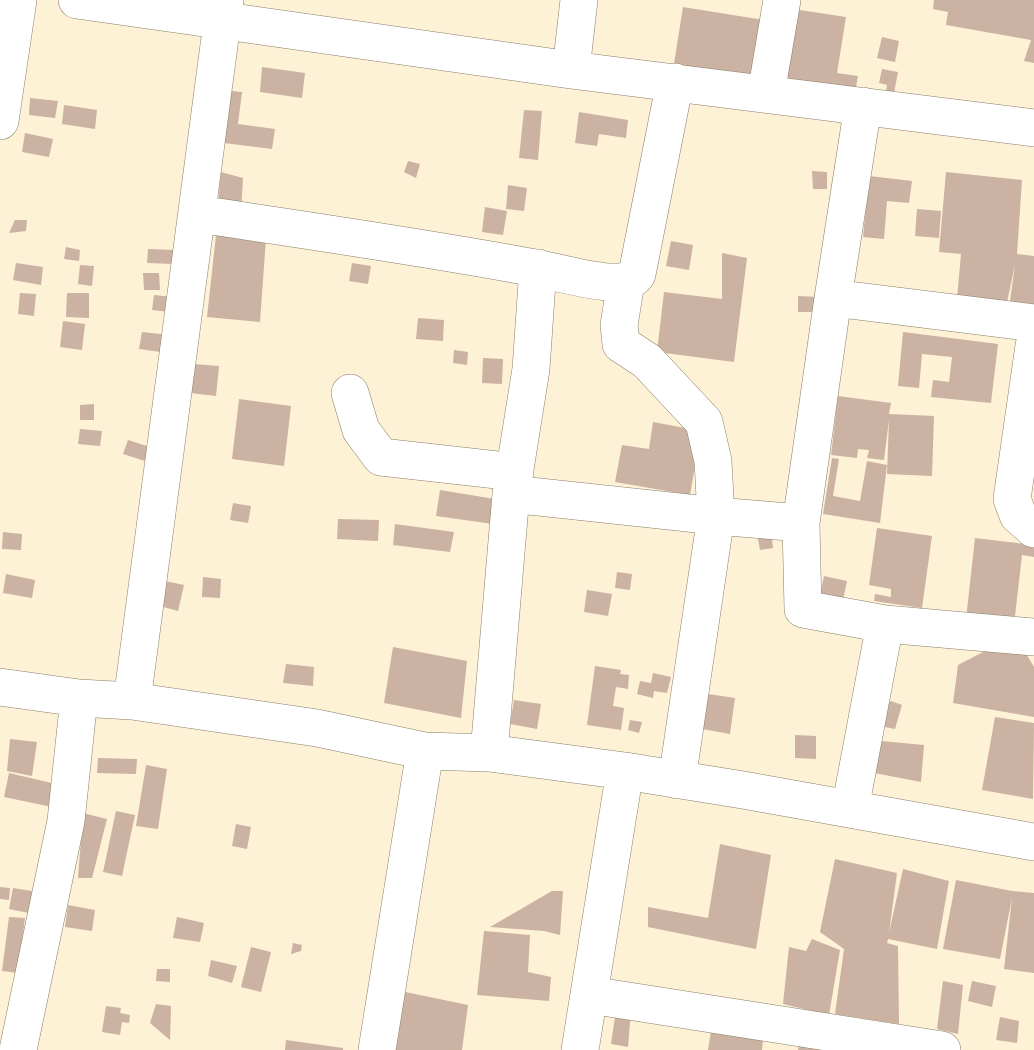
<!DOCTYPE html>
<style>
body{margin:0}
canvas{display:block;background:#fdf1d6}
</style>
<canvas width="1034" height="1050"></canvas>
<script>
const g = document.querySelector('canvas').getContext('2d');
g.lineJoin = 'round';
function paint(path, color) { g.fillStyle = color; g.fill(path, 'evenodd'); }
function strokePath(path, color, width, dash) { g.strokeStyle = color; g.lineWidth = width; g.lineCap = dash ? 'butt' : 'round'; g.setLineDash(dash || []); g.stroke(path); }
const building = new Path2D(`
 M934,0h100v63l-10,-2 7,-21 -85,-15 2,-13 -15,-3z
 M683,7l87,14 -11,64 -86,-15z
 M793,9l53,8 -9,56 21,3 -4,22 -73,-12z
 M882,37l17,4 -4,21 -18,-4z
 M262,67l43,6 -3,25 -42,-6z
 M882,69l16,3 -4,21 -8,-2 1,-6 -8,-2z
 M223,90l19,2 -4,32 37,5 -3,20 -56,-7z
 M30,98l28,3 -3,17 -26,-3z
 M64,105l33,5 -2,19 -33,-5z
 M524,110l18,1 -4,49 -19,-2z
 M579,112l49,8 -2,18 -27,-4 -2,12 -22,-3z
 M25,133l28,6 -4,18 -27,-5z
 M408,161l12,3 -4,14 -12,-6z
 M812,171l15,1v17h-14z
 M221,172l22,6 -2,34 -23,-8z
 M946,172l76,8 -5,74 17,2v63l-26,-4 7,-50 -11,51 -48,-7 5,-55 -22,-2z
 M869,176l43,5 -3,22 -22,-2 -3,38 -21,-2z
 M508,185l19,3 -3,23 -18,-2z
 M485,207l22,4 -4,24 -21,-3z
 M917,209l24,2 -2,27 -24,-2z
 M15,220h12l-1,11 -17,2z
 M216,235l50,4 -6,83 -53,-5z
 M671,241l22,4 -4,25 -23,-4z
 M66,247l14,3 -1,11 -15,-2z
 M148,249l26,1v14l-27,-1z
 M722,253l25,5 -13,104 -77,-10 7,-60 58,7z
 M16,263l27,4 -2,18 -28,-5z
 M352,263l19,3 -3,18 -19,-3z
 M80,265l14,1 -2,20 -14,-2z
 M143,273h16l1,17h-16z
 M20,293l16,1 -2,22 -16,-2z
 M67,293h22v25l-23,-1z
 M154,295l19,2 -2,15 -19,-2z
 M798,296l21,1 -1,15h-20z
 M418,318l26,2 -1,21 -27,-2z
 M63,321l22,3 -3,26 -22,-3z
 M142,332l27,3 -1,18 -29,-4z
 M903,332l95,12 -7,59 -60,-6 2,-17 16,2 3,-25 -30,-3 -3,34 -21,-2z
 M454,350l14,2 -1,13 -14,-2z
 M483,358l20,1 -1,25 -20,-1z
 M193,364l26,2 -3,30 -26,-3z
 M838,396l53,7 -2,11 45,2 -2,60 -45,-2 2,-54 -5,40 -17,-2 2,-8 -11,-1 -1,9 -26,-3z
 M239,399l52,7 -7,60 -52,-7z
 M94,404v16h-14v-15z
 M653,422l48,9 -11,64 -75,-13 7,-37 27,4z
 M80,429l22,2 -2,15 -22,-2z
 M128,440l22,7 -5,14 -22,-7z
 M832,458l7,1 -6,37 27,5 7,-40 20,4 -7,58 -57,-9z
 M440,490l55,9 -2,25 -57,-8z
 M233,503l18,3 -3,17 -18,-3z
 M338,519l41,1 -1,21 -41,-2z
 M395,524l59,8 -4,20 -57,-7z
 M877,528l55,8 -10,72 -48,-7 1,-7 16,3v-8l-22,-4z
 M771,531l2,17 -13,2 -3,-17z
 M3,532l19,2 -1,16 -19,-1z
 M975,538l59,7v12l-12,-2 -8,70 -48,-6z
 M617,572l15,2 -2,16 -15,-2z
 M6,574l29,6 -3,18 -29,-5z
 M824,576l23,5 -4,19 -23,-5z
 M203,577l18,2 -1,19 -18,-1z
 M165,581l19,4 -6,26 -18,-5z
 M587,590l25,4 -4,22 -24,-4z
 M393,647l74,14 -6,57 -77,-15z
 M1024,650l10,17v50l-81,-14 5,-38 27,-14z
 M286,664l28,3 -1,19 -30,-3z
 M595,666l26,4 -1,4 9,1 -1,14 -12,-2 -3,19 11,2 -3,22 -34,-5z
 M653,673l18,4 -4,16 -13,-2 -1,7 -16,-4 3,-13 11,2z
 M708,694l27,4 -5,36 -28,-5z
 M514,700l27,4 -4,25 -27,-5z
 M891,701l11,4 -7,24 -30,-6 3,-8z
 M995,717l39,6 -1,76 -51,-9z
 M630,720l12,2 -3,11 -11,-3z
 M795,735l21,1v23l-21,-1z
 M10,739l27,3 -5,34 -25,-5z
 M861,739l63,6 -3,37 -62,-12z
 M98,758l39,1 -1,15 -39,-1z
 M146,765l21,4 -9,60 -22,-3z
 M9,773l47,11 -4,23 -48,-10z
 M116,811l19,4 -13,61 -19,-4z
 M83,813l24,6 -15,59h-14z
 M236,824l15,3 -4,22 -15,-3z
 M720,844l51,11 -15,94 -108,-22v-20l60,11z
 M835,859l62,14 -8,60 14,-64 46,12 -12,68 -49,-10 -1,4 11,3 1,78 -64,-10 9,-65 -24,-17z
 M956,880l56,11 22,2v80l-30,-4 8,-71 -12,61 -57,-10z
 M0,887l10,1 -1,12 -9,-1z
 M13,888l19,3 -3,22 -20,-4z
 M552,891h11l-3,44 -16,-4 -54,-4z
 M68,905l27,5 -3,21 -27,-4z
 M9,917l16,1 -7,55 -16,-2z
 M177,917l27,6 -4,19 -27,-4z
 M484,931l46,4 -2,37 23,5 -2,24 -72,-6z
 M812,939l28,11 -11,65 -46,-11 6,-57 17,4z
 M293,943l9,2 -1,6 -10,3z
 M251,947l20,5 -10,40 -20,-5z
 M211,960l26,6 -5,17 -24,-7z
 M157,969h13v13l-14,-1z
 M943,981l20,4 -5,49 -21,-5z
 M972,981l24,5 -4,21 -24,-6z
 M391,989l77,16 -6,45h-76z
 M156,1004l15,2 -1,34 -20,-17z
 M106,1006l15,2 -1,5 10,2 -1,8 -7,-1 -2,13 -18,-3z
 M616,1010l15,1 -3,36 -17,-3z
 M1000,1017l19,4 -2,22 -21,-3z
 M711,1031l52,9 -1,10h-54z
 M286,1040l57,8v2h-58z
 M800,1042l37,8h-39z`);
const street = new Path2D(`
 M77,0l494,70 463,58
 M571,70l8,-70
 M766,94l16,-94
 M863,106l-30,192 -32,225 2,86 82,15 149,13
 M0,121l18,-121
 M198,214c112,17 225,33 337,54 21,3 91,26 102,6l38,-192
 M626,282l-7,43 2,19 26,17 57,61 9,39 3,55 -39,264
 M833,298l201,25
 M1034,346l-22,153 6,16 16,14
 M350,393l11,37 20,27 134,15
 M511,494l205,22 85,7
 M0,687l79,11 53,3 185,27 108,23 64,2 136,18 118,19 291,52
 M132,701l93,-701
 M489,753l22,-259 20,-125 7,-101
 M850,809l35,-185
 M590,995l352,55
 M18,1050l48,-229 13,-123
 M377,1050l48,-299
 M580,1050l45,-279`);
paint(building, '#ccb2a2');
strokePath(street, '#897f67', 38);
strokePath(street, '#fff', 37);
</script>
